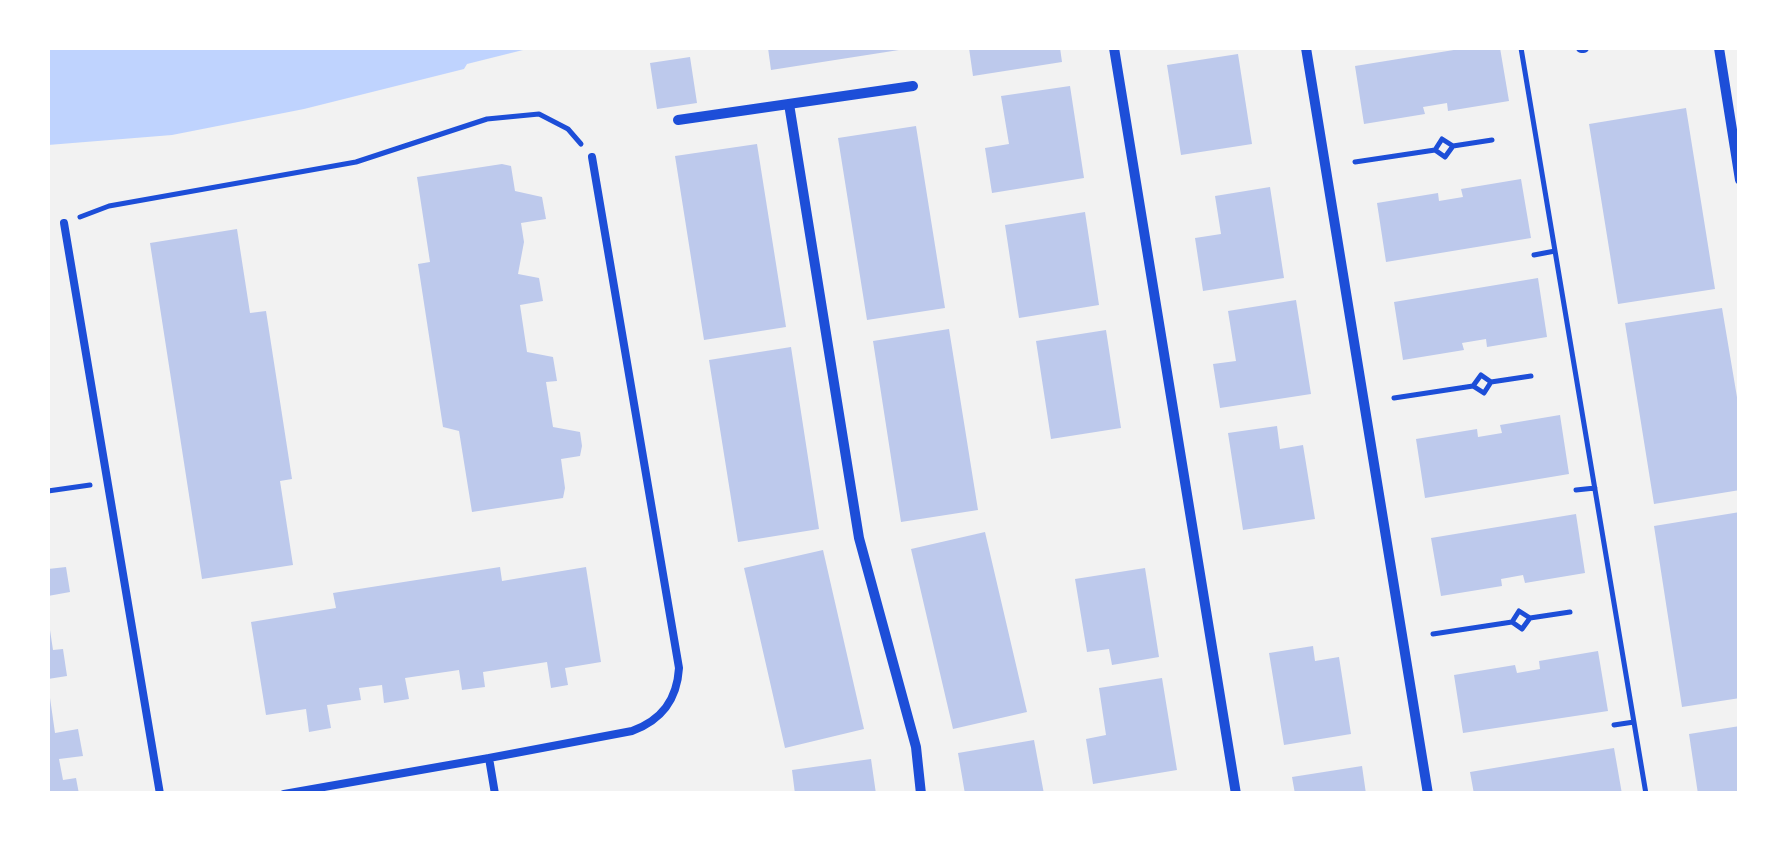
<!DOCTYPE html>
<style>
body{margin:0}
#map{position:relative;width:1787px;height:841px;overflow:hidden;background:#f2f2f2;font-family:Rubik,sans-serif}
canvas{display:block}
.frame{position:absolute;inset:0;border:50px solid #fff;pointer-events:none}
</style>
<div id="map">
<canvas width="1787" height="841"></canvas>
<div class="frame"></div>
</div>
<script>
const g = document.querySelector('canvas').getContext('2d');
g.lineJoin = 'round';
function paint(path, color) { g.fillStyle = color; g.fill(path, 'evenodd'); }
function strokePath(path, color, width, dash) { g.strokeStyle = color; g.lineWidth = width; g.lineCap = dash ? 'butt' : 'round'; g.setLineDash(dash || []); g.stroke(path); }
const water = new Path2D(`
 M48,48h483l-64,16 -3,5 -160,40 -132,26 -124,10z`);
const building = new Path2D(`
 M768,48h131v2l-128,20z
 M969,48h91l2,14 -89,14z
 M1466,48h34l9,53 -61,10 -1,-8 -24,4 2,7 -61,10 -9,-58z
 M1238,54l14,90 -71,11 -14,-90z
 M690,57l7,46 -40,6 -7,-46z
 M1070,86l14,92 -92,15 -7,-45 24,-4 -8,-48z
 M1686,108l29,181 -97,15 -29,-180z
 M916,126l29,182 -78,12 -29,-182z
 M757,144l29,183 -82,13 -29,-184z
 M502,164l9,2 4,25 27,6 4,22 -25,4 3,19 -6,32 21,4 4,23 -23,4 7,47 26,5 4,24 -11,1 7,45 27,5 2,14 -2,10 -19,3 4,29 -2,10 -91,14 -13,-81 -16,-4 -25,-163 12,-2 -13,-85z
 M1521,179l10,59 -145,24 -9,-59 61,-10 1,8 24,-4 -2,-8z
 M1270,187l14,91 -81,13 -8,-53 26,-4 -6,-38z
 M1085,212l14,93 -80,13 -14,-93z
 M237,229l13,84 16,-2 26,168 -12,2 13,84 -91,14 -52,-336z
 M1538,278l9,59 -60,10 -1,-8 -24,4 2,7 -61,10 -9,-58z
 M1296,300l15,94 -91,14 -7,-44 23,-3 -8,-50z
 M1722,308l18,107v75l-86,14 -29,-181z
 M949,329l29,181 -77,12 -28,-181z
 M1106,330l15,98 -70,11 -15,-98z
 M791,347l28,182 -81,13 -29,-182z
 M1560,415l9,59 -144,24 -9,-59 61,-10 1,8 24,-4 -2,-8z
 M1277,426l3,23 23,-4 12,74 -72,11 -15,-97z
 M1740,512v186l-58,9 -28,-181z
 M1576,514l9,59 -60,10 -2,-8 -22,4 1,7 -61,10 -10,-58z
 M985,532l42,180 -74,17 -42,-180z
 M823,550l41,179 -79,19 -41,-180z
 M66,567l4,25 -22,4v-27z
 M500,567l2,14 84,-14 15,95 -36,6 3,17 -17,3 -4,-26 -64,10 2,15 -23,3 -3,-20 -54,8 4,21 -25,4 -2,-18 -23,3 2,12 -34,5 4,23 -22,4 -3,-23 -40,6 -15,-93 85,-14 -3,-15z
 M1145,568l14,89 -47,8 -3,-16 -22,3 -12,-73z
 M48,630h2l3,20 10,-1 4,27 -19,3z
 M1313,646l2,15 24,-4 12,77 -67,11 -15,-92z
 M1598,651l10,60 -145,22 -9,-58 61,-10 2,8 23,-4 -1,-8z
 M1162,678l15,92 -84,14 -7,-45 20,-4 -7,-47z
 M50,698l5,35 23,-4 5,27 -24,3 4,21 13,-2 3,16h-31v-95z
 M1740,726v68h-42l-9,-60z
 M1034,740l10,54h-79l-7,-41z
 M1614,748l8,46h-148l-4,-22z
 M871,759l5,35h-81l-3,-24z
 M1362,766l4,28h-71l-3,-17z`);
const path = new Path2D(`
 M1521,48l125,746
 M1435,150l7,-11 11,7 39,-6
 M1355,162l80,-12 10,7 8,-11
 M80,217l29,-11 247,-44 131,-43 52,-5 29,15 13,15
 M1534,255l21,-4
 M1473,386l8,-11 10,7 40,-6
 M1394,398l79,-12 11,7 7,-11
 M1576,490l19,-2
 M48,491l42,-6
 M1512,622l7,-11 11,7 40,-6
 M1433,634l79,-12 10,7 8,-11
 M1614,725l20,-3`);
const service = new Path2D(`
 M64,223l96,571
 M284,794l205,-36
 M495,794l-6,-36 143,-27c30,-11 45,-31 47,-63l-87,-511`);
const minor = new Path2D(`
 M1114,48l122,746
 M1306,48l122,746
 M1581,48h3
 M1719,48l21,132
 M789,104l70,434 57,209 5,47
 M678,120l235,-34`);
paint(water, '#bfd3fe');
paint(building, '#bdc9ec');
strokePath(path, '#1d4ed8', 5);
strokePath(service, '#1d4ed8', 8);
strokePath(minor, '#1d4ed8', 10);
</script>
